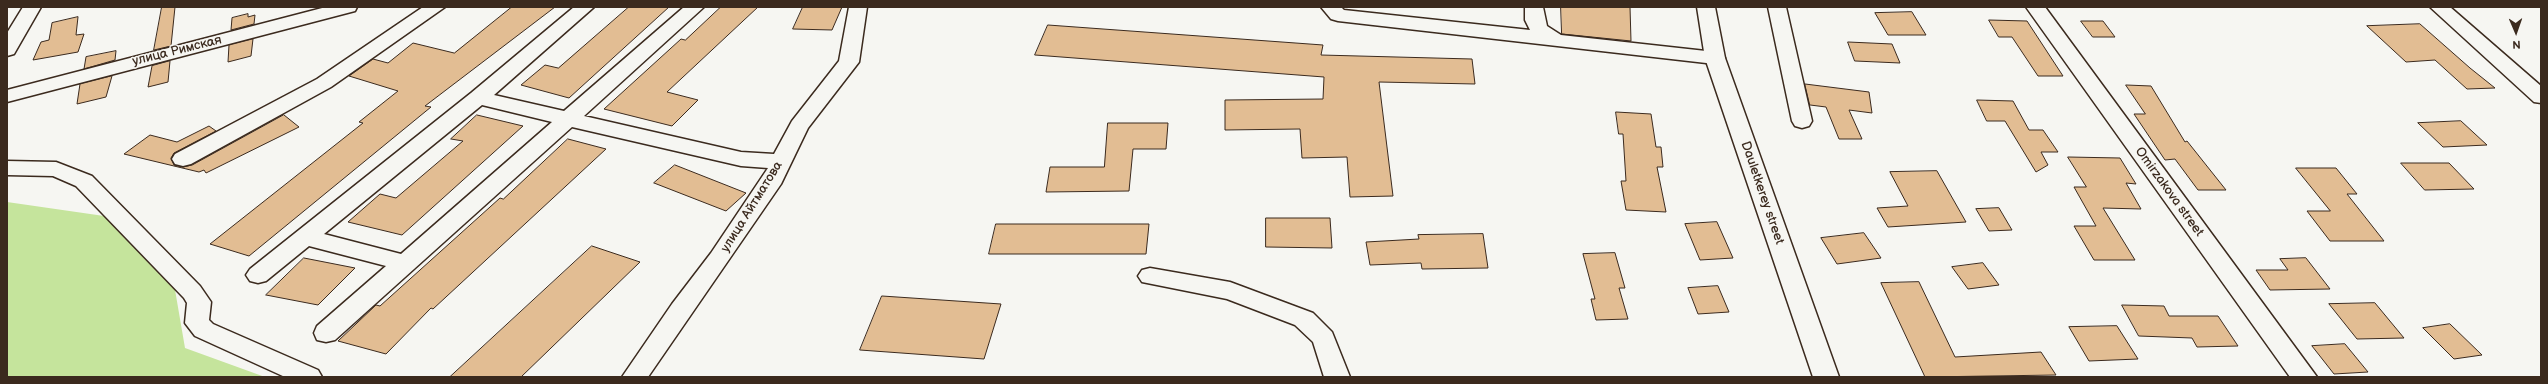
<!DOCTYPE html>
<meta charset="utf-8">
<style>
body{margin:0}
#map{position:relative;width:2548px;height:384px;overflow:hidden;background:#f6f6f2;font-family:"Balsamiq Sans",sans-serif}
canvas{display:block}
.frame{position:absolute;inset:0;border:8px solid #3b2a1e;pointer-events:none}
.north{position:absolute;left:2496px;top:12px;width:40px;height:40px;-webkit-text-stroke:3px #f6f6f2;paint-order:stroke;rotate:178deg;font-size:11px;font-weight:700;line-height:16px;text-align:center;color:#3b2a1e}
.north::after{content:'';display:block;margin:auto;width:14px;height:18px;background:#3b2a1e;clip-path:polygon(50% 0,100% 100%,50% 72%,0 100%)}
</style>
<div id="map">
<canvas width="2548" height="384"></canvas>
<div class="frame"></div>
<div class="north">N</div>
</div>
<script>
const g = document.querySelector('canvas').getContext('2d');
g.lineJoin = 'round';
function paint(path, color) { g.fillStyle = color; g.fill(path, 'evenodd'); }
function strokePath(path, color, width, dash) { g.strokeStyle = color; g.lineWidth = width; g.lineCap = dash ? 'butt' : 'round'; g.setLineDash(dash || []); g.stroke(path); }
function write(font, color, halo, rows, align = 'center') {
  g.font = font + ' "Balsamiq Sans",sans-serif'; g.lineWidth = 3; g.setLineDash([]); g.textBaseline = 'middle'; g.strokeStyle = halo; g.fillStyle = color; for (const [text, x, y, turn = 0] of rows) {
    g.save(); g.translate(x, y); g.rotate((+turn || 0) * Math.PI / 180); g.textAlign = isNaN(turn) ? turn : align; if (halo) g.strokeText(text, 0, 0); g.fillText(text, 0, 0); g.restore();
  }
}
const green = new Path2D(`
 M7,202l104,15 63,67 11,64 80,29h-258z`);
const building = new Path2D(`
 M162,7h13l-4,39 -17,4z
 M512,7h43l-130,99 6,1 -182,149 -39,-12 153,-121 -4,-1 39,-31 -49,-15 24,-17 15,4 25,-20 41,10z
 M629,7h40l-100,91 -48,-13 24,-20 13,3z
 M721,7h37l-91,85 31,8 -26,26 -68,-17 77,-70 4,1z
 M803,7h39l-10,23 -39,-1z
 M1561,7h69l1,34 -69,-7z
 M1912,12l14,23h-38l-13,-22z
 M248,14v3l7,-2 -1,9 -23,6 1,-12z
 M78,17l-2,18 8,-1 -6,18 -45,8 8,-18 8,-2 3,-17z
 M1989,20l38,1 36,55h-25l-26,-39h-13z
 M2081,21h22l12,16h-22z
 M2420,24l50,44 25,20 -28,1 -32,-29 -29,2 -39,-36z
 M1048,25l275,20 -2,10 151,4 3,25 -96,-2 14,114 -43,1 -3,-40 -45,1 -2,-29 -75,1v-30l98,-1 1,-22 -289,-22z
 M253,39l-2,17 -23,6 1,-17z
 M1848,42l44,2 8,19 -45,-2z
 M116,51l-1,9 -31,9 2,-12z
 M170,61l-2,21 -20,5 4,-21z
 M112,76l-6,21 -29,7 3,-20z
 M1805,84l64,8 3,21 -23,-3 13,29h-23l-13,-32 -16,-2z
 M2126,85l25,1 34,56 2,-1 39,49h-28l-23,-31 -10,1 -31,-46h11z
 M1977,100l36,1 16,29h14l15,22h-17l7,13 -12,7 -31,-51h-18z
 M1616,112l35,2 5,33h5l2,20h-6l9,45 -40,-2 -5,-29h5l-3,-47h-4z
 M284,115l15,12 -93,46 -2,-3 -5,2 -75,-18 26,-19 27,7 32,-16 7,5 -42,22 -3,5 3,7 9,2 9,-2z
 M477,115l46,11 -121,109 -54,-13 32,-28 16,4 67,-57 -12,-2z
 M2461,121l26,24 -44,2 -25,-24z
 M1108,123h60l-2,26h-33l-4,42 -83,1 4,-25h54z
 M568,139l38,10 -173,160 -2,-1 -45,46 -48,-13 38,-36 4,1 120,-108 3,1z
 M2068,157l52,1 16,26 -10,-1 15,26 -38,-1 32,52h-41l-20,-34h22l-22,-39h12z
 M2401,163h48l25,26 -49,1z
 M675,165l71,28 -20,18 -72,-28z
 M2296,168h40l21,26h-10l37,47h-54l-23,-30h23z
 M1937,171l29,51 -78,5 -11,-19 31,-2 -18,-34z
 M1999,208l13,22 -23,1 -13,-22z
 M1266,218h64l2,30 -66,-1z
 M1717,222l16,36 -33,2 -15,-36z
 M996,224h153l-3,30h-157z
 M1864,233l17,25 -44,6 -16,-26z
 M1483,234l5,34 -66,1 -1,-6 -51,2 -4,-23 53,-3 -1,-4z
 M592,246l48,16 -119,115h-71z
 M1615,253l10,35h-6l9,31 -32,1 -5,-21h4l-12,-45z
 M304,258l51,10 -37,37 -52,-10z
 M2306,258l24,31 -60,1 -14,-20h32l-8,-11z
 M1983,263l16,22 -31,4 -16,-22z
 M1919,282l36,75 86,-5 15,23 -131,2 -44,-94z
 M1718,286l11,26 -31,2 -10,-26z
 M882,296l119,8 -17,55 -124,-9z
 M2375,303l29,35 -47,1 -28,-35z
 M2122,305l42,1 5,10h49l20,30 -41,1 -5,-9 -53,-2z
 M2450,324l32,31 -28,4 -31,-31z
 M2117,326l21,33 -49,2 -20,-34z
 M2345,344l23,28 -34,2 -22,-28z`);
const minor = new Path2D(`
 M23,7h18l-27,47 -7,2v-23z
 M326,7h31l-2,4 -348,91v-12z
 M423,7h22l-114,80 -140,77 -8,2 -8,-2 -3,-5 3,-5 142,-75z
 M574,7h20l-100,88 70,16 120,-104h20l-120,109 157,36 33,2 18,-33 47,-60 10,-54h18l-8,55 -51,66 -27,56 -133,193h-26l50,-73 39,-51 57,-85 -27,-2 -169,-39 -237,213 -9,2 -9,-2 -3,-7 3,-7 69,-60 -77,-20 -43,35 -8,2 -8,-2 -4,-6 4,-6 221,-176zM482,105l70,17 -151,132 -77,-20z
 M1321,7h20l3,3 186,20 -5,-10v-13h18l4,19 14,9 154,17 7,2 3,4 -3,4 -7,2 -377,-43 -7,-2z
 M1768,7h18l26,114 -3,5 -7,2 -7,-2 -3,-5z
 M2026,7h19l272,370h-27z
 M2430,7h20l91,79v17l-7,-1z
 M7,161l49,1 36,14 108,110 11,16 -2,18 4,4 105,46 4,7h-37l-90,-41 -10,-13 2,-20 -3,-5 -108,-112 -23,-10 -46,-1z
 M1150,268l80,14 83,31 19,19 18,45h-26l-11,-35 -18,-17 -68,-26 -85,-17 -4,-6 4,-6z`);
const major = new Path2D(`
 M1697,7h18l10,51 114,319h-26l-108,-319z`);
const streetNames = [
 ["улица Римская",177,51,-14],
 ["Omirzakova street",2169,192,54],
 ["Dauletkerey street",1762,193,71],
 ["улица Айтматова",752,207,-58]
];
paint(green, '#c5e49c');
paint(building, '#e2bd93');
strokePath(building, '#3b2a1e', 1);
strokePath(minor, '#3b2a1e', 3);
strokePath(major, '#3b2a1e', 3);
paint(minor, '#f6f6f2');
paint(major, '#f6f6f2');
write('13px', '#3b2a1e', '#f6f6f2', streetNames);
</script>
